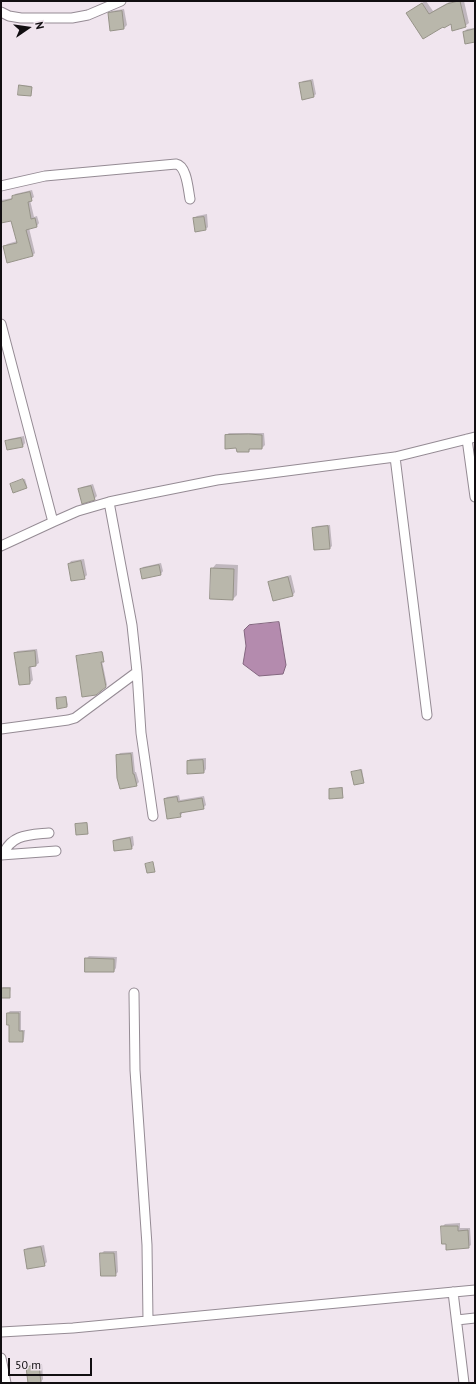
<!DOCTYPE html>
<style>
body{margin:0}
#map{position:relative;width:476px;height:1384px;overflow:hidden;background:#f0e5ee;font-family:"PT Sans",sans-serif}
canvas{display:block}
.frame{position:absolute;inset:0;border:2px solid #110e11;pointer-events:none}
.north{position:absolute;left:8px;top:8px;width:40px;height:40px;-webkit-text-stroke:3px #f0e5ee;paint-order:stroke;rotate:77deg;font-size:11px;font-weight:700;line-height:16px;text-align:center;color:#110e11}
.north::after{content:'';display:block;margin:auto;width:14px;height:18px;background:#110e11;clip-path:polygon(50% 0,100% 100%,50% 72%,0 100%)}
.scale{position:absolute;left:8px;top:1358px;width:84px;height:18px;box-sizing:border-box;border:2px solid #110e11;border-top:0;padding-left:5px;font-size:12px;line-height:14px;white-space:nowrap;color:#110e11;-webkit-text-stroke:3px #f0e5ee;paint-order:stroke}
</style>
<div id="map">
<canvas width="476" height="1384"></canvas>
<div class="frame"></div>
<div class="north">N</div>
<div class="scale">50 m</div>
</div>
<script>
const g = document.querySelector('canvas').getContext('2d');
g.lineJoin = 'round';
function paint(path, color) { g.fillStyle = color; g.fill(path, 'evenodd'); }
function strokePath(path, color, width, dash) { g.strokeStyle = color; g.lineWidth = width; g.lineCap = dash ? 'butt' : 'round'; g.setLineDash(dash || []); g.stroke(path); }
const water = new Path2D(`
 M279,622l7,43 -3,9 -24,2 -16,-12 3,-18 -2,-16 5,-5z`);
const shadow = new Path2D(`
 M425,1h1l7,10 18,-10h13l5,22 -4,3 -54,-16z
 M124,9l3,16 -3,3 -13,2 -2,-16 2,-3z
 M475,28v13l-11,-9 3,-3z
 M313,79l3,15 -2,2 -14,-12 3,-3z
 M21,85l11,1 -2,9 -10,-9z
 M32,190l2,7 -4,3 4,17 3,-1 2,7 -2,3 -8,2 6,25 -3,3 -28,-9 3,-3 10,-3 -5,-22 -11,3v-22l12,-2 2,-4z
 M207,214l1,13 -2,2 -12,-11 3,-2z
 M229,433h35l1,12 -3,3h-11l-2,3 -12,-4 -11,-12z
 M24,436l1,7 -2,3 -17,-4 3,-3z
 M25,479l2,7 -1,1 -14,-4z
 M93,484l4,12 -3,3 -15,-10 3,-2z
 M330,525l2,21 -2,2 -16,-20 2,-2z
 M84,559l3,16 -3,3 -15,-14 2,-3z
 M161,563l2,8 -2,3 -18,4 -2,-8 2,-3z
 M216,564l22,1 -1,30 -4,4 -21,-30z
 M291,575l4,17 -2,3 -23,-12 2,-3z
 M37,649l2,14 -3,2 -5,1 2,14 -3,3 -11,1 -4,-30 2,-3z
 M103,652l1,8 -2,1 5,24 -1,1 -29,-30z
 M66,696l2,9 -1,1 -10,-7z
 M133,752l2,20h1l3,10 -3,3 -19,-29 3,-3z
 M206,758v11l-2,3 -16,-11 2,-2z
 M362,769l2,12 -1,1 -11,-10z
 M343,787v9l-1,1 -12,-8z
 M179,795l1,5 24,-4 2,9 -3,3 -21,3v3l-2,2 -15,-17 2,-2z
 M87,822l1,10 -1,1 -11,-9z
 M133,836l1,9 -2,3 -18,-7 3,-2z
 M89,956l28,1 -1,11 -2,3 -28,-12z
 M3,987h8l-2,10 -7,-9z
 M10,1011h11v19h4l-1,9 -1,2 -15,-28z
 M460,1223v5h10l1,17 -3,2 -21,-4 -5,-16 3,-3z
 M44,1245l3,17 -3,3 -19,-14 2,-3z
 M104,1251h13l1,21 -3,3 -14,-21z
 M42,1364l1,15 -2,3 -12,1 -2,-15 3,-3z`);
const building = new Path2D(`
 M460,1l6,26 -14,4 -1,-7 -7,4 -1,-1 -20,12 -17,-26 16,-10 7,11 18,-10z
 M122,11l2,18 -14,2 -2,-18z
 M475,29v13l-10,2 -2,-12z
 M311,81l3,16 -12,3 -3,-17z
 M19,85l13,2 -1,9 -13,-1z
 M30,192l2,9 -4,1 3,17 4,-1 2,9 -11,3 7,26 -26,7 -4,-17 14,-3 -6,-22 -10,2v-21l11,-3v-3z
 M204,217l2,13 -11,2 -2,-14z
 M249,434l13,1v14h-13v3h-12l-1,-4 -11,1v-14z
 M21,438l2,9 -16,3 -2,-9z
 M23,479l4,9 -14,5 -3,-9z
 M91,486l4,14 -13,4 -4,-15z
 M328,526l2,23 -16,1 -2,-22z
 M81,561l4,18 -14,2 -3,-17z
 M159,565l2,10 -19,4 -2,-10z
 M211,568l23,1 -1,31 -23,-1z
 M288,577l5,19 -20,5 -5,-19z
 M35,651l1,15 -7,1 1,17 -11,1 -5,-32z
 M102,652l2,10h-3l5,25 -10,8 -14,2 -6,-41z
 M66,697l1,10 -10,2 -1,-11z
 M131,754l2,20h1l3,12 -17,3 -3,-11 -1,-23z
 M203,760l1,13 -17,1v-13z
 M361,770l3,13 -10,2 -3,-13z
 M342,788l1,10 -14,1v-10z
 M177,797l1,5 24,-4 2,11 -24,4 1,4 -14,2 -3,-20z
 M87,823l1,11 -12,1 -1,-11z
 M130,838l2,11 -18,2 -1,-10z
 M153,862l2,10 -8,1 -2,-9z
 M85,958l29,1v13h-29z
 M1,988h9v10h-9z
 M7,1013h12v18h4v11h-14v-17h-2z
 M441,1226h17v5l10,-1 1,18 -23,2v-6h-4z
 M41,1247l4,19 -18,3 -3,-19z
 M100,1253h14l2,23h-15z
 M39,1366l2,17h-13l-2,-16z`);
const minor = new Path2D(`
 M1,12l8,4 12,2h51l16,-3 33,-14
 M1,186l44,-10 131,-12c11,2 12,25 14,35
 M1,324l52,198 25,-11 31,-9 38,-8 70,-14 178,-23 80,-20
 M467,439l8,58
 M395,457l32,258
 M109,502l23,123 5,47 4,61 12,83
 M1,546l52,-24
 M1,729l67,-9 7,-2 62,-46
 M1,855l55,-4
 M3,855c8,-21 26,-20 46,-22
 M134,993l1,77 12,175 1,76
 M453,1292l11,91
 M457,1320l18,-2
 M1,1332l72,-4 402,-38
 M1,1358l5,25`);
paint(water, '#b48bae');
strokePath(water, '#83667f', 1);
paint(shadow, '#0003');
paint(building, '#b9b7ab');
strokePath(building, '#969388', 1);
strokePath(minor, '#958b94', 11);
strokePath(minor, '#fff', 9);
</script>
